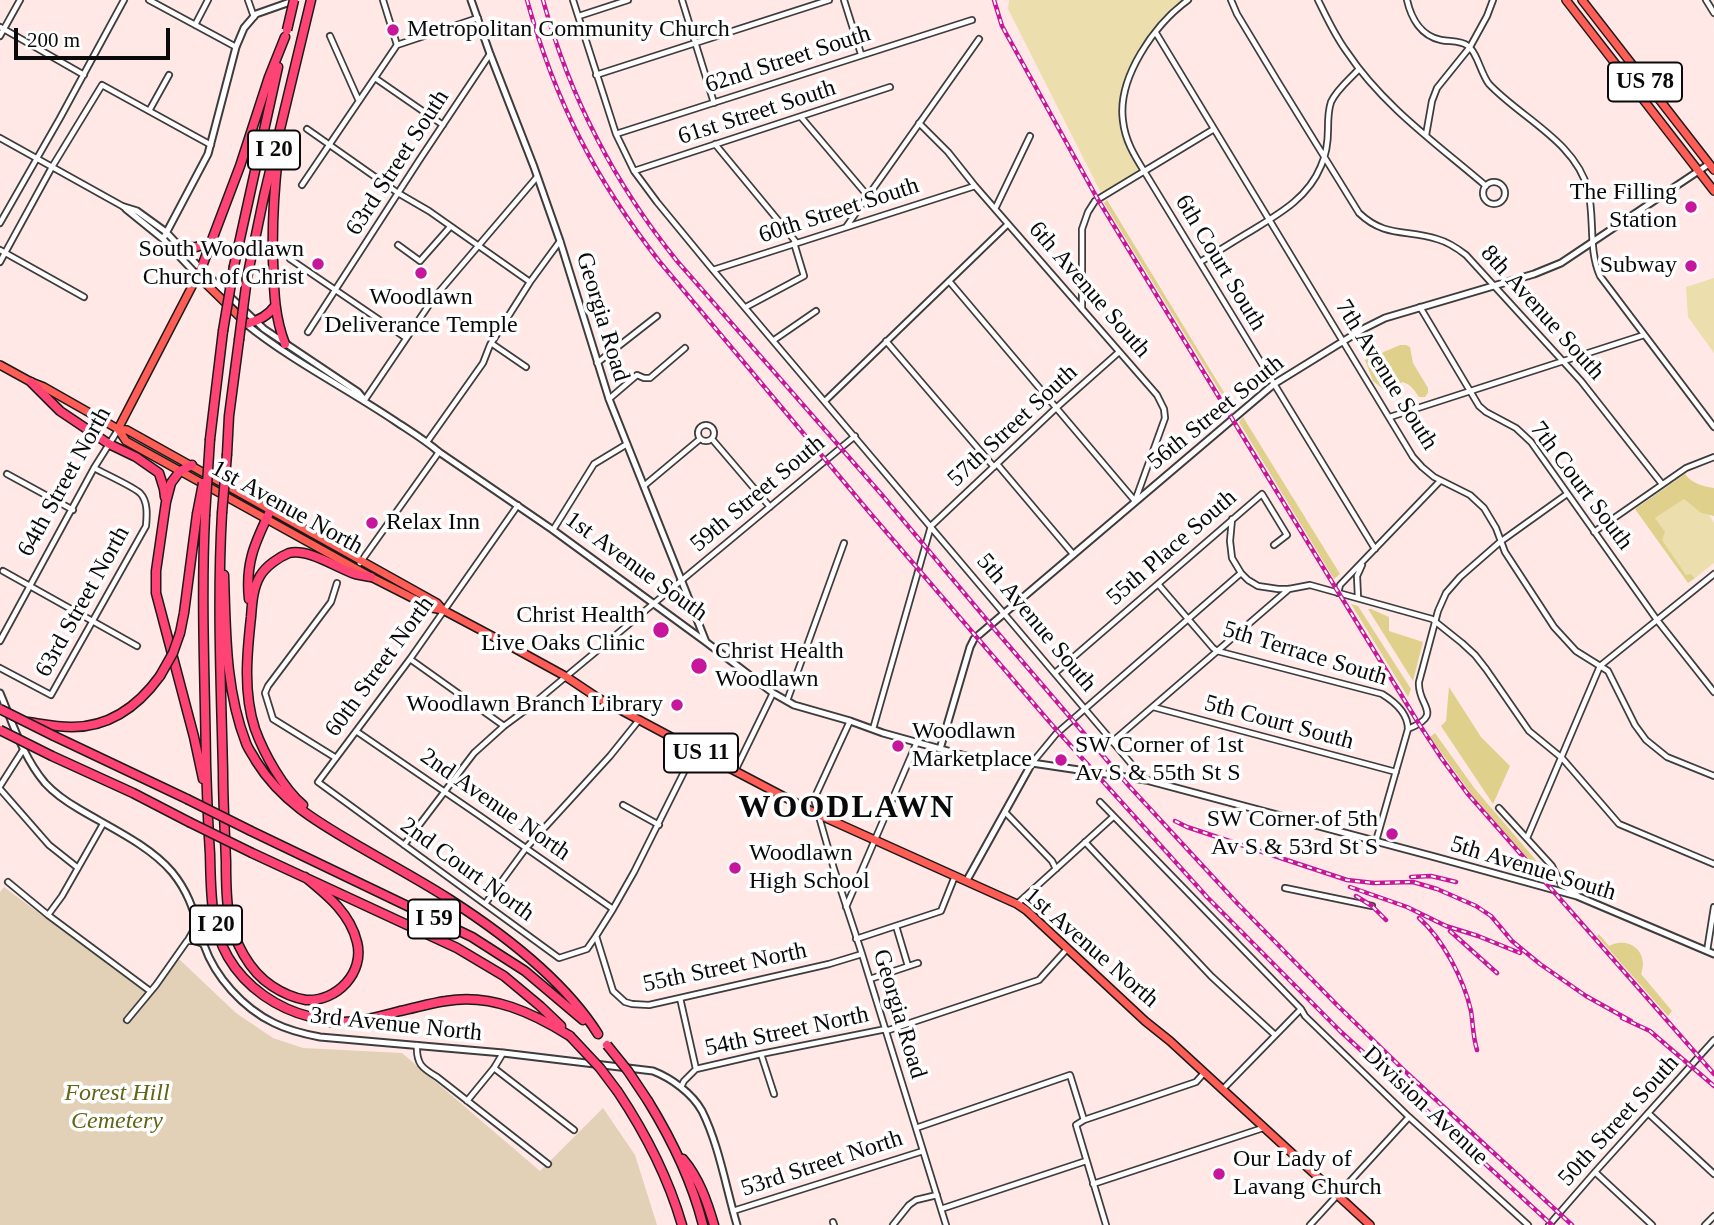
<!DOCTYPE html>
<style>
body{margin:0}
#map{position:relative;width:1714px;height:1225px;overflow:hidden;background:#ffe8e6;font-family:Georgia,serif}
canvas{display:block}
.scale{position:absolute;left:14px;top:28px;width:156px;height:32px;box-sizing:border-box;border:4px solid #0a0a0a;border-top:0;padding-left:9px;font-size:21px;line-height:24px;white-space:nowrap;color:#0a0a0a;-webkit-text-stroke:5px #fff;paint-order:stroke}
</style>
<div id="map">
<canvas width="1714" height="1225"></canvas>
<div class="scale">200 m</div>
</div>
<script>
const g = document.querySelector('canvas').getContext('2d');
g.lineJoin = 'round';
function paint(path, color) { g.fillStyle = color; g.fill(path, 'evenodd'); }
function strokePath(path, color, width, dash) { g.strokeStyle = color; g.lineWidth = width; g.lineCap = dash ? 'butt' : 'round'; g.setLineDash(dash || []); g.stroke(path); }
function write(font, color, halo, rows, align = 'center') {
  g.font = font + ' Georgia,serif'; g.lineWidth = 7; g.setLineDash([]); g.textBaseline = 'middle'; g.strokeStyle = halo; g.fillStyle = color; for (const [text, x, y, turn = 0] of rows) {
    g.save(); g.translate(x, y); g.rotate((+turn || 0) * Math.PI / 180); g.textAlign = isNaN(turn) ? turn : align; if (halo) g.strokeText(text, 0, 0); g.fillText(text, 0, 0); g.restore();
  }
}
const green = new Path2D(`
 M1009,0h173c-14,16 -30,32 -43,49 -14,20 -24,59 -18,83 3,14 13,27 19,39l-39,22 -93,-184z
 M1714,278v75l-26,-36 -2,-30z
 M1684,498l17,15 8,2 5,8v40l-19,15 -4,-4 -5,2 -25,-36 -6,-22z`);
const forest = new Path2D(`
 M1107,200l124,204 -2,2 -125,-203z
 M1400,345h6l4,2 3,16 15,25v5l-3,4h-6c-5,-7 -8,-13 -17,-15l-15,10 -14,-11 -8,-21z
 M1243,417l97,157 -6,5 -95,-157z
 M1685,474c8,10 17,12 29,14v28l-13,-3 -17,-14 -29,19 10,14 -3,8 24,35 5,-1 4,4 -7,5 -53,-74z
 M1351,604l7,2 53,83 -3,8z
 M1368,609h3l18,8v14l34,11 -10,39z
 M1449,687l32,50 29,29 -17,38 -52,-78 5,-5z
 M1435,733l40,56 77,90 -1,2h-4l-75,-86 -42,-58z
 M1599,934l10,12c14,-8 33,-1 34,17 0,1 -1,10 -2,11l31,37 -4,5 -71,-80z`);
const cemetery = new Path2D(`
 M4,887l145,108 30,-36 57,54 37,25 30,10 99,5 138,118 63,-63 32,47 22,70h-657v-333z`);
const minor = new Path2D(`
 M149,0l87,47
 M248,0l6,17
 M383,0l14,45
 M573,0l43,134 18,37 23,31 56,68 432,510
 M682,0l32,103
 M844,0l17,54
 M1188,0c-34,25 -71,78 -65,121 2,19 11,34 21,50l231,378
 M1231,0l6,14 41,68 81,131c26,25 48,16 78,26 11,3 20,9 29,16l115,126 81,103
 M1318,0c9,18 17,36 29,52 36,54 90,92 139,134
 M1407,0c4,18 14,36 34,40 9,2 19,0 27,6 9,6 13,28 21,38 32,34 87,58 99,106 7,28 0,59 12,86l114,151
 M1706,0l8,13
 M579,16l49,-16
 M195,25l13,-25
 M0,27l84,48
 M1156,33l257,424 9,10 12,10 36,18 14,13 12,20 9,24 49,75 22,24 32,20 27,54 11,15 21,17 47,19
 M0,36l20,-36
 M330,36l28,63
 M596,75l233,-75
 M375,78l68,47
 M149,111l20,-36
 M801,117l66,78
 M919,123l29,29 27,34 182,209 7,14 1,9 -30,83
 M307,129l91,64 31,18 101,71
 M616,134l356,-114
 M1426,135l6,-34 5,-13 33,-41 17,-31 6,-16
 M0,138l124,69
 M715,144l81,98
 M634,171l256,-84
 M1483 193a11 11 0 1 1 22 0a11 11 0 1 1-22 0Z
 M302,185l95,-140 81,-27
 M995,209l35,-73
 M0,223l60,-105 64,-118
 M846,227l133,-188
 M398,245l22,16 30,-34
 M0,250l84,47
 M290,259l116,79
 M0,262l52,-95 50,-82 109,60
 M1200,262c17,-10 34,-21 51,-31 28,-17 57,-33 70,-65 5,-11 7,-25 7,-37 0,-9 0,-18 3,-27 6,-13 19,-23 28,-33
 M713,270l262,-84
 M949,281l186,220
 M746,307l58,-31 -10,-33
 M1420,307l59,99 7,6 30,16 15,14 126,178 57,72
 M1082,309v-80l6,-17 7,-11 119,-72
 M308,332l112,-173 70,-105
 M774,340l42,-29
 M886,341l108,126
 M491,343l35,24
 M597,363l60,-47
 M609,399l28,-24 7,3h6l35,-30
 M364,401l69,-102 104,-122
 M825,401l183,-177
 M1390,417l254,-82
 M698 433a8 8 0 1 1 16 0a8 8 0 1 1-16 0Z
 M712,439l58,68
 M427,442l56,-79 7,-18 40,-63 30,-41
 M997,464l76,90
 M7,474l66,36
 M645,485l55,-46
 M518,505l-108,154 -92,123 241,176 28,-9 9,-13 17,-27 21,-37 61,-122
 M1232,519l-2,22 2,17 9,15 7,7 10,6 20,3h11l21,-4 122,34 30,24 13,12 11,14 43,62 33,27 57,66 95,40
 M553,530l41,-66 33,-20
 M1594,532l92,-64 28,-11
 M360,563l79,-111
 M3,571l134,75
 M1158,584l55,64 4,3 165,43c13,8 26,19 26,35
 M1338,593l2,-8 100,-104
 M1358,598l-1,-22 5,-11
 M0,641l94,-173 24,-38
 M410,659l94,67
 M0,668l51,27 95,-169c1,-11 2,-25 -6,-33 -8,-7 -35,-19 -46,-25
 M1055,673l207,-179 25,41 -13,10
 M787,701l57,-158
 M1153,707l243,65
 M850,721l-36,78 20,70 28,85 84,271
 M873,729l58,-203 125,-118 63,-56
 M356,731l124,85 133,93
 M1112,742l177,-153
 M336,758l-63,-39 -8,-26 3,-7 63,-84 6,-19
 M1032,763l24,-29 185,-161
 M735,771l38,-78
 M0,786l23,-36
 M0,789l49,56 29,23
 M1100,802l201,207 4,7 104,101 119,108
 M623,805l36,20
 M1499,808l53,58 9,18 16,11
 M1005,812l47,49 4,8
 M1527,838l73,-172 114,-92
 M1376,841l32,-112c37,-15 9,-23 11,-47l19,-71 8,-18 14,-16 40,-35 67,-48
 M1085,842l126,134 64,59
 M404,845l70,-92 30,-27 23,-17 328,-273
 M8,882l40,33 102,76
 M1285,888l87,18
 M485,904l41,-56 84,-92 29,-36
 M1017,904l96,-87
 M846,907l71,-165
 M48,915l14,-19 41,-72
 M896,926l12,40
 M596,936l17,55 12,11 7,2 17,1 31,-7 149,-34 33,-10
 M856,939l85,-28 14,-35
 M188,940l9,-16
 M1707,951l7,-44
 M870,979l48,-16
 M680,998l16,71 -12,12 -3,6
 M127,1020l29,-35 31,-44h8l8,3
 M886,1031l153,-51 28,-31
 M417,1045c-1,19 5,23 20,32l111,87
 M761,1054l13,40
 M494,1068l80,62
 M696,1069l65,-15 125,-25
 M1222,1090l79,-81
 M467,1101l27,-33 9,-15
 M1648,1113l66,61
 M916,1128l154,-53 14,45
 M1595,1172l57,53
 M1093,1184l170,-56
 M941,1209l145,-48
 M733,1211l190,-60
 M833,1222l1,3
 M893,1225l16,-20 7,-5 21,-5
 M1106,1225l-30,-100 8,-5 112,-38 8,-9
 M1310,1225l99,-108
 M1549,1225l46,-53 119,-132
 M1705,1225l9,-9`);
const tertiary = new Path2D(`
 M471,0l19,54 44,113 26,74 49,158 97,243
 M124,207l13,4 29,21 35,37 63,60 94,63 5,6
 M126,209l37,30 35,37
 M163,239l45,-85 28,-107 8,-19 12,-14 37,-13
 M246,324c46,37 100,64 149,97 15,10 30,19 44,31l114,78 153,112 67,51 21,12 56,16 33,12 90,25 13,2 46,3 114,17 289,77 142,39 137,58
 M0,693c13,31 23,64 45,90 10,11 22,19 34,26 30,18 70,36 93,63 19,23 23,45 32,73 11,32 39,63 70,78 14,7 30,11 46,14l183,16 150,18c18,7 39,22 49,40 17,34 24,77 35,114
 M940,749l30,-102 4,-8 300,-255 89,-55 22,-11 149,-44 27,-11 148,-99
 M967,880l65,-117`);
const primary = new Path2D(`
 M1566,0l148,191
 M1582,0l132,170
 M198,276l45,44
 M0,365l31,17 13,5 74,42 9,1 310,173 6,7
 M118,429l8,12 245,136 61,31 11,2 49,26 73,40 33,22 137,73 82,43 200,90 9,6 119,111 25,20 200,184
 M118,429l83,-160`);
const motorway = new Path2D(`
 M278,156c-4,35 -6,68 -5,103 1,31 1,56 12,85
 M182,248l14,-1 14,-4
 M234,266l44,-199
 M201,269l39,-103 29,-89 16,-40
 M247,278l17,-82 47,-196
 M246,324c12,-3 22,-8 29,-18
 M31,382l29,29 49,33 27,13 23,16 5,16 1,8
 M210,439l13,-108
 M227,454l2,-38 10,-76
 M192,465l-12,6 -9,12 -5,19 -10,69v22l38,144 9,42
 M222,513c-5,87 -1,173 1,259 0,30 2,60 3,90 0,17 0,36 3,53 5,27 20,56 43,71 9,6 22,12 34,14 31,2 59,-28 51,-58 -7,-29 -30,-47 -52,-65
 M205,516c-4,82 0,165 1,248 1,30 2,60 4,90 1,35 0,72 18,103 18,31 50,52 83,60 7,2 14,5 21,5 23,1 46,-5 68,-11 15,-3 31,-8 46,-10 45,-8 87,12 124,35
 M224,575c2,56 1,114 22,168 2,6 7,12 10,18 26,42 65,63 106,87 29,17 59,33 87,51 53,34 115,81 149,135
 M249,599c-4,-38 7,-58 22,-90
 M180,633l4,-20 13,-99
 M28,722c14,2 29,5 44,5 38,0 67,-22 88,-51
 M54,736l133,63
 M52,756l81,37 56,29
 M303,805c-20,-17 -39,-51 -48,-76 -12,-36 -8,-76 -4,-112 1,-14 2,-29 9,-41 6,-10 19,-19 29,-23 19,-5 48,15 66,21 5,1 10,2 16,3
 M251,831l221,106 53,34 58,49
 M252,853l205,95 47,28 36,30 21,20
 M618,1092c28,42 50,85 64,133
 M648,1101c24,39 44,80 55,124
 M683,1159c16,19 24,42 31,66`);
const rail = new Path2D(`
 M527,0c28,101 68,179 132,261l211,252 183,213 154,171 133,134 212,194
 M543,0c27,98 71,183 134,261l205,234 109,130 138,161 108,117 100,102 71,69 164,151
 M994,0l8,26 95,172 322,526 23,35 25,34 247,281
 M1175,821l12,6 160,53 27,3 39,-1 24,7 39,17 15,10 21,25 28,23 46,32 45,25
 M1411,877l20,-1 25,6
 M1350,887l57,20 39,19 32,10 42,17
 M1356,896l16,10 14,14
 M1419,918c24,21 45,62 52,93 2,13 2,26 6,39
 M1450,931l47,42
 M1622,1018l28,13 64,55`);
const motorwayBridge = new Path2D(`
 M287,30l7,-30
 M223,331l11,-65
 M239,340l8,-62
 M222,513l5,-59
 M197,514l6,-31
 M205,516l5,-77
 M160,676l13,-23 7,-20
 M0,709l54,27
 M0,730l52,26
 M187,799l64,32
 M189,822l63,31
 M570,1036l30,32 18,24
 M607,1045l21,26 20,30`);
const markers = [
 [393,30,7,"#c6169c"],
 [1691,207,7,"#c6169c"],
 [318,264,7,"#c6169c"],
 [1691,266,7,"#c6169c"],
 [421,273,7,"#c6169c"],
 [372,523,7,"#c6169c"],
 [661,630,9,"#c6169c"],
 [699,666,9,"#c6169c"],
 [677,705,7,"#c6169c"],
 [898,746,7,"#c6169c"],
 [1061,760,7,"#c6169c"],
 [1392,834,7,"#c6169c"],
 [735,868,7,"#c6169c"],
 [1219,1174,7,"#c6169c"]
];
const shields = [
 [1645,82,74],
 [274,150,52],
 [701,753,74],
 [434,919,52],
 [216,925,52]
];
const shieldNames = [
 ["US 78",1645,82],
 ["I 20",274,150],
 ["US 11",701,753],
 ["I 59",434,919],
 ["I 20",216,925]
];
const poiNames = [
 ["Metropolitan Community Church",407,30],
 ["The Filling",1677,193,"right"],
 ["Station",1677,221,"right"],
 ["South Woodlawn",304,250,"right"],
 ["Church of Christ",304,278,"right"],
 ["Subway",1677,266,"right"],
 ["Woodlawn",421,298,"center"],
 ["Deliverance Temple",421,326,"center"],
 ["Relax Inn",386,523],
 ["Christ Health",645,616,"right"],
 ["Live Oaks Clinic",645,644,"right"],
 ["Christ Health",715,652],
 ["Woodlawn",715,680],
 ["Woodlawn Branch Library",663,705,"right"],
 ["Woodlawn",912,732],
 ["Marketplace",912,760],
 ["SW Corner of 1st",1075,746],
 ["Av S & 55th St S",1075,774],
 ["SW Corner of 5th",1378,820,"right"],
 ["Av S & 53rd St S",1378,848,"right"],
 ["Woodlawn",749,854],
 ["High School",749,882],
 ["Our Lady of",1233,1160],
 ["Lavang Church",1233,1188]
];
const streetNames = [
 ["62nd Street South",788,60,-18],
 ["61st Street South",757,113,-18],
 ["63rd Street South",398,163,-57],
 ["60th Street South",839,211,-18],
 ["6th Court South",1220,263,59],
 ["6th Avenue South",1089,290,49],
 ["8th Avenue South",1542,313,48],
 ["Georgia Road",602,317,73],
 ["7th Avenue South",1386,375,58],
 ["56th Street South",1216,413,-39],
 ["57th Street South",1013,426,-43],
 ["64th Street North",65,482,-61],
 ["7th Court South",1581,486,53],
 ["59th Street South",758,494,-40],
 ["1st Avenue North",287,508,29],
 ["55th Place South",1172,548,-41],
 ["1st Avenue South",636,567,36],
 ["63rd Street North",83,602,-61],
 ["5th Avenue South",1036,623,50],
 ["5th Terrace South",1305,654,17],
 ["60th Street North",380,667,-54],
 ["5th Court South",1279,723,15],
 ["2nd Avenue North",495,805,35],
 ["5th Avenue South",1533,869,17],
 ["2nd Court North",467,870,36],
 ["1st Avenue North",1091,948,41],
 ["55th Street North",725,968,-12],
 ["Georgia Road",899,1014,73],
 ["3rd Avenue North",396,1025,6],
 ["54th Street North",787,1032,-12],
 ["Division Avenue",1425,1106,43],
 ["50th Street South",1619,1121,-48],
 ["53rd Street North",822,1164,-18]
];
const parkNames = [
 ["Forest Hill",117,1094],
 ["Cemetery",117,1122]
];
const districtNames = [
 ["WOODLAWN",847,809]
];
paint(green, '#eddead');
paint(forest, '#dfd18b');
paint(cemetery, '#e2d1b7');
strokePath(minor, '#3d3d3d', 8);
strokePath(tertiary, '#3d3d3d', 9);
strokePath(primary, '#1b1b1b', 10);
strokePath(motorway, '#1b1b1b', 11);
strokePath(minor, '#fff', 4.5);
strokePath(tertiary, '#fff', 5);
strokePath(primary, '#ff5d56', 7);
strokePath(motorway, '#ff4475', 8);
strokePath(rail, '#c6169c', 4.5);
strokePath(rail, '#fff', 2, [5]);
strokePath(motorwayBridge, '#1b1b1b', 11, []);
strokePath(motorwayBridge, '#ff4475', 8);
for (const [x, y, r, color] of markers) { const dot = new Path2D(); dot.arc(x, y, r, 0, 2 * Math.PI); g.fillStyle = color; g.fill(dot); strokePath(dot, '#fff', 2.5); }
for (const [x, y, w] of shields) { const box = new Path2D(); box.roundRect(x - w / 2, y - 19.5, w, 39, 5); g.fillStyle = '#fff'; g.fill(box); strokePath(box, '#0a0a0a', 2); }
write('bold 23px', '#0a0a0a', null, shieldNames);
write('24px', '#0a0a0a', '#fff', poiNames, 'left');
write('24px', '#0a0a0a', '#fff', streetNames);
write('italic 24px', '#606615', '#fff', parkNames);
g.letterSpacing = '2px';
write('bold 32px', '#0a0a0a', '#fff', districtNames);
g.letterSpacing = '0px';
</script>
